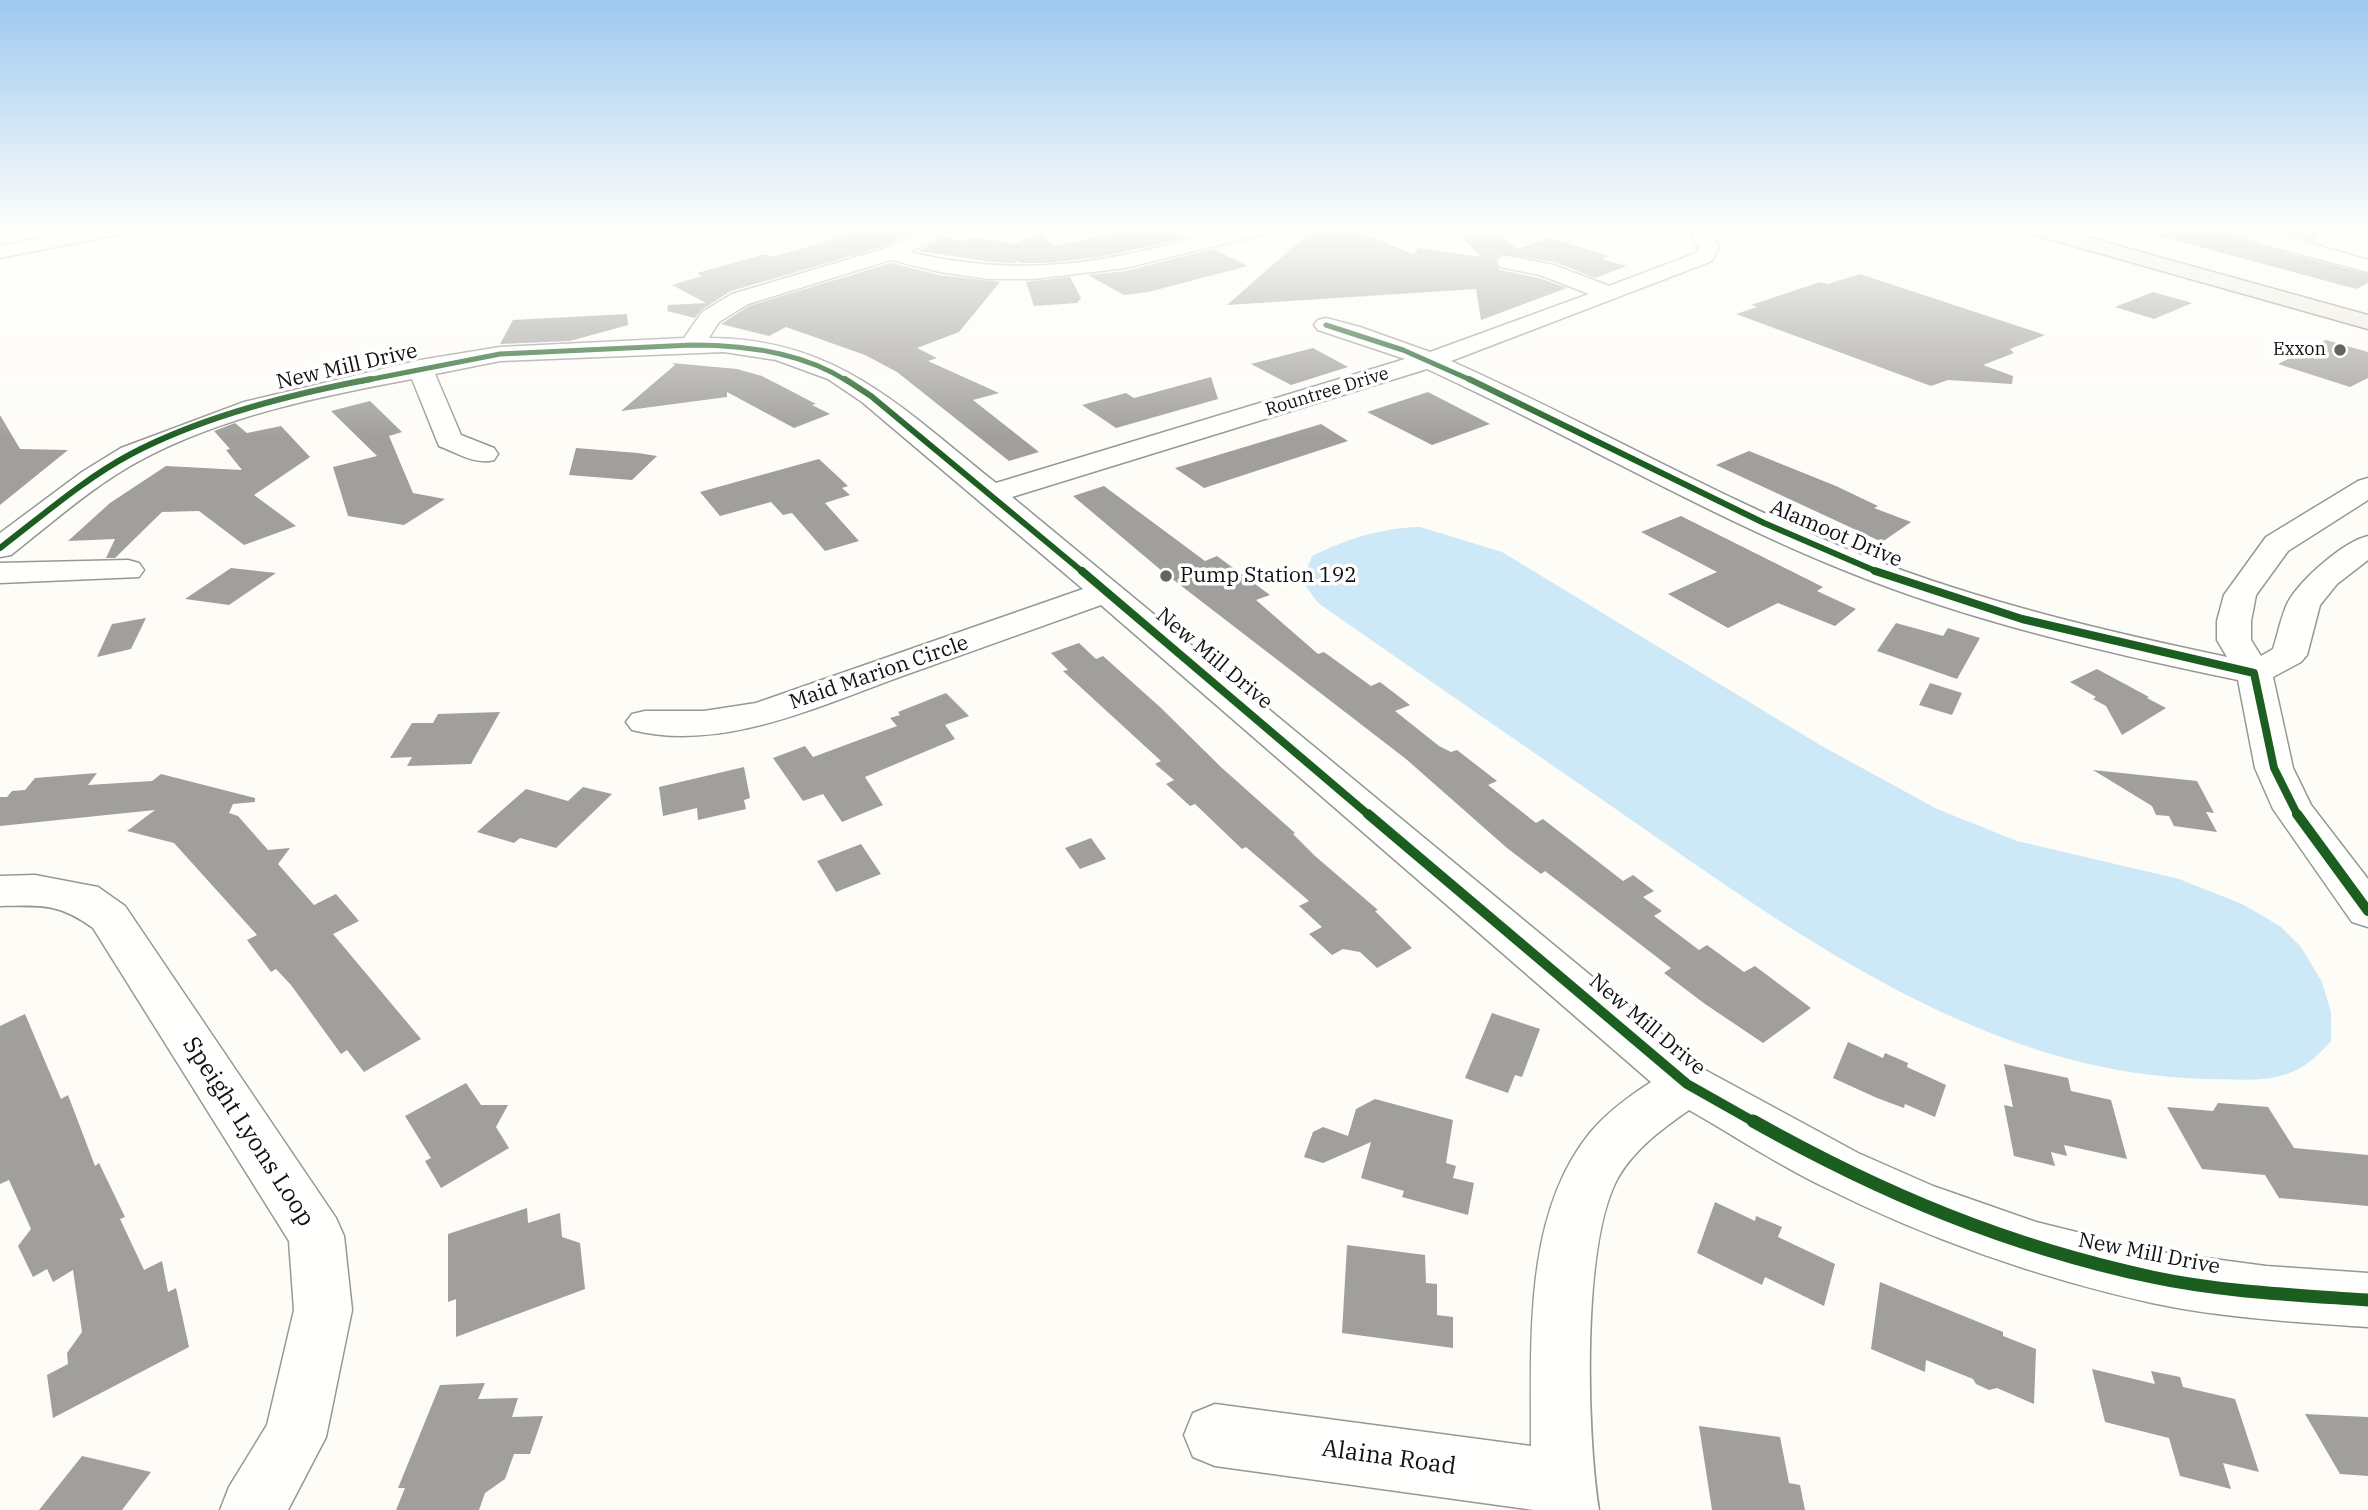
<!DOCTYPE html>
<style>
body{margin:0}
canvas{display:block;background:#fdfcf7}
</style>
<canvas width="2368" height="1510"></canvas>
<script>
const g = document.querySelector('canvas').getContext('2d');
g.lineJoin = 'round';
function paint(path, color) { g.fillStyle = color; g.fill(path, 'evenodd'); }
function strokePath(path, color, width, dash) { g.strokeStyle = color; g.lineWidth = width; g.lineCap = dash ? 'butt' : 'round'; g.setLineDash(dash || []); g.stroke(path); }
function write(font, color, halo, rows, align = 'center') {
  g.font = font + ' "IBM Plex Serif",serif'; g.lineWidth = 7; g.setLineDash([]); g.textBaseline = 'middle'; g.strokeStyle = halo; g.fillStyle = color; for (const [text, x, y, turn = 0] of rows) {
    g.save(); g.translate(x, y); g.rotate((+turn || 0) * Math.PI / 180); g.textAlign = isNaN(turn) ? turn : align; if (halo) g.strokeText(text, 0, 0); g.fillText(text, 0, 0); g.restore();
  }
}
const water = new Path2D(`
 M1420,527l82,25 318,193 117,64 80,32 162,38 63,25 38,22 21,21 21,35 9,30v29c-37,44 -68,39 -121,38 -223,-3 -414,-145 -590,-267 -101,-70 -202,-139 -302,-209l-16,-22 10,-25c35,-17 68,-28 108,-29z`);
const building = new Path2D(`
 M867,228l47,4 -32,15 -151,44 -30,19 -6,8 -28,-7 1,-6 38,-2 -34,-18 30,-9 -5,-3 68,-19 6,3 51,-14 26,-12z
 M1136,228h31l21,10 -88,19 -54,6h-27l-1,-3 -3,3 -23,-1 -74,-11 26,-14 21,4 11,-4 37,7 30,-12 11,14z
 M1330,228l24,2 59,24 6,-6 62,9 -20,-21 38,-2 18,15 32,-11 60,18 -8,3 26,7 -32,12 -40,-16 -55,-8 -5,7 4,9 40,8 28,10 -86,32 -5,-31 -249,16 82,-72z
 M2160,228h67l5,6 36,14 100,26v9l-12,6 -22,-6 -175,-47z
 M2267,228h58l-10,14z
 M1213,249l35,17 -100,26 -24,3 -36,-20 38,-4z
 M891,263l48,12 61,7 -41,50 -42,16 20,10 -9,3 71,32 -26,7 66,52 -30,9 -112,-89 -32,-17 -79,-28 -17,9 -48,-12 28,-18z
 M1860,274l185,61 -35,14 4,4 -31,12 30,11 -1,8 -64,-4 -17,6 -195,-72 21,-7 -6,-2 69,-23 8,2z
 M1070,277l11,21 -4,5 -43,3 -8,-24z
 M2153,292l39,11 -38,16 -39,-12z
 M627,314l1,11 -58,16 -70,3 13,-24z
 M2326,340l42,12v26l-18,9 -72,-23z
 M1313,348l35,19 -57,18 -40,-21z
 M672,363l65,6 25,7 54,28 -4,1 18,9 -36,14 -67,-36v5l-106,14 54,-46z
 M1211,377l7,22 -102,29 -34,-23 44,-12 8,5z
 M1428,392l62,32 -58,21 -65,-33z
 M370,401l32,31 -13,4 24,57 32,6 -41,26 -56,-9 -15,-49 44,-11 -46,-45z
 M0,415l20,34 48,1 -68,55z
 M235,423l12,10 34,-7 29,31 -56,38 42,31 -52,19 -45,-34 -37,1 -47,46h-9l9,-19 -47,2 42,-38 56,-37 76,4 -16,-20 4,-1 -16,-18z
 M1321,424l27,17 -144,47 -29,-20z
 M576,448l62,5 19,3 -25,24 -63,-5z
 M1749,451l87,35 42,20 -4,2 37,14 -29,20 -166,-77z
 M819,459l29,27 -6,2 8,7 -25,8 34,38 -34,10 -33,-38 -9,2 -12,-13 -51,14 -20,-24z
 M1104,486l101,75 12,-5 53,39 -14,5 62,54 6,-2 47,34 9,-4 30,23 -15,6 44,35 12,6 6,-2 40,31 -9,4 48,38 7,-4 80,62 10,-6 21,16 -11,6 19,14 -8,5 45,34 8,-5 37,27 11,-6 56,42 -48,35 -58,-39 -41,-31 7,-5 -126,-97 -4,3 -34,-26 -101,-89 -244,-188 -89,-75z
 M1681,516l142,71 -6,4 39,18 -21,17 -57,-23 -50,25 -60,-34 49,-22 -76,-40z
 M231,568l45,5 -47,32 -44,-6z
 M146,618l-15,31 -34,8 15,-33z
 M1896,623l47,13 5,-8 32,10 -23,41 -80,-28z
 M1079,643l17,16 7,-3 57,51 62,61 73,65 -2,1 22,22 63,54 -3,1 37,37 -35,20 -17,-16 -17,-3 -11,6 -23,-21 13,-7 -23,-21 10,-5 -63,-54 -4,2 -47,-45 -5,2 -24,-22 8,-4 -19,-16 6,-3 -98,-90 5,-1 -17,-17z
 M2097,669l52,28 -2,1 19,10 -44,27 -16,-29 -13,-7 3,-2 -26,-15z
 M1930,683l32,10 -10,22 -33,-10z
 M946,693l23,23 -24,9 10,14 -90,38 18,28 -41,17 -19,-28 -20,7 -30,-43 32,-12 8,11 84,-31 -7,-8 10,-3 -2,-3z
 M500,712l-29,52 -64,2 5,-9 -22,1 22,-35h21l5,-9z
 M744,767l6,31 -6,2 2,9 -48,11 -1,-12 -34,8 -4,-29z
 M2093,770l104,11 17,32 -8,-1 11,20 -43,-6 -5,-10 -13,-1 -4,-9z
 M97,773l-9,12 64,-4 9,-7 94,24v4l-22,2 -4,9 9,3 30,34 22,-2 -12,16 36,41 22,-11 23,27 -26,13 88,105 -57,33 -17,-22 -6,4 -50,-69 -15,-16 -5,3 -24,-32 10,-5 -83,-92 -47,-12 28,-21 -155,16v-29h7l5,-6 13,-1 10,-12z
 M583,787l29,7 -56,54 -36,-10 -6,5 -37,-11 49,-43 42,12z
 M1091,838l15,21 -26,10 -15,-21z
 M861,844l20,30 -45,18 -19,-31z
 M1492,1013l48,16 -18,48 -7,-2 -7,18 -43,-15z
 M25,1014l36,85 7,-4 27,71 4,-3 26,54 -5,2 24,51 18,-9 6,31 8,-4 13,59 -136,71 -6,-43 21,-11 -1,-11 15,-21 -9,-62 -20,12 -6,-13 -14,8 -15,-31 13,-17 -22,-49 -9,4v-158z
 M1848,1042l35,16 2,-5 23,10 -1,4 39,18 -11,32 -30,-13 -1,4 -27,-10 -44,-20z
 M2004,1064l64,14 3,13 40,9 16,59 -63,-14 3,11 -16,-4 4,14 -41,-10 -10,-51 9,2z
 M466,1083l15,22h27l-12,22 13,21 -68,40 -16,-27 6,-3 -26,-42z
 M1375,1099l78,21 -7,43 10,3 -3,12 21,5 -6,32 -66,-18 2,-6 -43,-13 10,-36 -48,21 -19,-6 9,-25 10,-5 25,9 8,-27z
 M2218,1103l50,4 26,41 74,7v51l-89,-8 -14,-23 -63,-6 -35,-62 46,4z
 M1715,1202l40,19 1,-5 26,11 -4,10 57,27 -11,42 -59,-29 -3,8 -65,-32z
 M527,1208l1,15 32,-10 2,24 18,6 5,46 -129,48v-38l-8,3v-68z
 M1347,1245l78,10 1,28 11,1v31l16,2v31l-111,-15z
 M1880,1282l123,50v4l33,13 -2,55 -37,-16 -8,2 -13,-6 -3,-5 -47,-19 -1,12 -54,-23z
 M2092,1369l63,15 -4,-13 29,6 3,10 52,12 24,73 -36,-9 8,26 -51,-13 -11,-38 -64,-16z
 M485,1383l-7,16 40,-1 -6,19 31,-1 -13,38h-16l-9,25 -20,14 -6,17h-83l9,-22h-7l42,-103z
 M2305,1414l63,3v59l-28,-2z
 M1699,1426l81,11 9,46 11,2 5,25h-93z
 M82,1456l69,16 -29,38h-83z`);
const minor = new Path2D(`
 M90,228h40l-10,6 -120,24v-12z
 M928,228h27l-45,24c72,18 145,18 218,2 50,-10 97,-26 148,-26l-3,4 -148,36 -91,11h-46l-48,-7 -49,-12 -143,44 -29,18 -10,16c128,0 194,71 287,145l409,-124 -87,-29 -4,-5 4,-5 8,-2 34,9 70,25 159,-58 -49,-19 -40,-8 -3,-5 3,-5 8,-1 46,9 55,21 87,-33 3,-6 -11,-19h20l11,19 -7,14 -261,100c139,62 271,139 413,195 117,46 240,75 363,101l-10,-17v-19l7,-26 42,-58 92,-56 10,-3v22l-80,51 -32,44 -5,26v19l10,16 12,-7c5,-15 8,-33 15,-47 13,-23 55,-60 80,-66v24l-31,24 -17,21 -13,50 -6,7 -28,15 20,91 18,37 57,74v48l-16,-5 -79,-113 -18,-41 -17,-88c-135,-28 -270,-59 -397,-111 -142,-58 -275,-136 -414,-200l-415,128 693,573 153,83 75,33 103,36 117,29 113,15 102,7v54c-72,-5 -146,-9 -216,-24 -113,-25 -226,-65 -330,-117 -45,-22 -89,-51 -133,-76 -26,18 -53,38 -70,66 -38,65 -32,258 -20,334h-65l-319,-44 -22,-9 -9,-22 9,-22 22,-9 316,42c1,-101 -9,-228 58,-312 17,-21 39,-37 62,-52l-550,-477c-65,23 -130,47 -196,70 -84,30 -182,78 -273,55l-6,-8 6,-8 13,-3h59l52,-8 327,-114 -221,-187 -34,-23 -52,-19 -52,-8 -224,9 -65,13 26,61 33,13 4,6 -4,6c-19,5 -37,-7 -55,-14l-27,-67c-91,17 -189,37 -271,81 -47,25 -88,62 -130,95l-11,2v-24l82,-61 39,-24 123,-46 176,-42 80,-13 184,-9 18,-26 30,-18 151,-45z
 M2230,228h28l110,32v12l-99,-26 -36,-14z
 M128,560l11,3 5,7 -5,7 -139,6v-20z
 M35,875l63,12 27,19 211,312 8,18 8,74 -26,127 -38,73h-68l9,-23 38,-62 27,-115 -5,-69 -196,-313c-34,-25 -52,-23 -93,-22v-30z`);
const primary = new Path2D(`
 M2021,228h33l314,87v14l-344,-97z`);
const cyclewayFar4 = new Path2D(`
 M1326,325l77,25 70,31
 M362,381l138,-27 192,-9c52,0 110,7 155,36`);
const cyclewayFar3 = new Path2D(`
 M845,379l26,17 213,177
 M1469,379l295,144 116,50
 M0,548c42,-32 84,-69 131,-94 72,-38 160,-60 240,-75`);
const cyclewayFar2 = new Path2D(`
 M1082,571l288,245
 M1875,571l147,48 232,54 20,95 24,48`);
const cyclewayFar1 = new Path2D(`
 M1368,814l319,270 69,39
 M2297,814l71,97`);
const cycleway = new Path2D(`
 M1753,1121c128,72 254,125 399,156 70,15 144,18 216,23`);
const markers = [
 [2340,350,7,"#646362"],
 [1166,576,7,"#646362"]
];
const farPoinames = [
 ["Exxon",2326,350]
];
const farStreetnames = [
 ["Rountree Drive",1327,392,-17]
];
const streetNames = [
 ["New Mill Drive",347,367,-13],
 ["Alamoot Drive",1836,534,23],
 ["New Mill Drive",1214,659,40],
 ["Maid Marion Circle",879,673,-19],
 ["New Mill Drive",1647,1025,40],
 ["New Mill Drive",2149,1254,11]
];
const poiNames = [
 ["Pump Station 192",1180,576]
];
const nearStreetnames = [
 ["Speight Lyons Loop",248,1132,57],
 ["Alaina Road",1389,1458,8]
];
paint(water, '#cde8f7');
paint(building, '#a19f9c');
strokePath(minor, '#979795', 3);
strokePath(primary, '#858482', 3);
paint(minor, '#fffffe');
paint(primary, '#ede9dc');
strokePath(cyclewayFar4, '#1b5e20', 5);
strokePath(cyclewayFar3, '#1b5e20', 6);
strokePath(cyclewayFar2, '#1b5e20', 8);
strokePath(cyclewayFar1, '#1b5e20', 10);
strokePath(cycleway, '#1b5e20', 13);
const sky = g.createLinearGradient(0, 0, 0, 439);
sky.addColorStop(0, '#9dc9ee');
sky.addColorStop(0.52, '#fefefb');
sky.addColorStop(1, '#fefefb00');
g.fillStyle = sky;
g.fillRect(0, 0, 2368, 439);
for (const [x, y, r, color] of markers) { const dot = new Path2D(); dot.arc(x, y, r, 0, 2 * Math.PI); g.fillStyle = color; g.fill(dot); strokePath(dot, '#fff', 2.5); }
write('18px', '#111', '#fff', farPoinames, 'right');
write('18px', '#111', '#fff', farStreetnames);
write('21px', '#111', '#fff', streetNames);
write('21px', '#111', '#fff', poiNames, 'left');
write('24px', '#111', '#fff', nearStreetnames);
</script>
